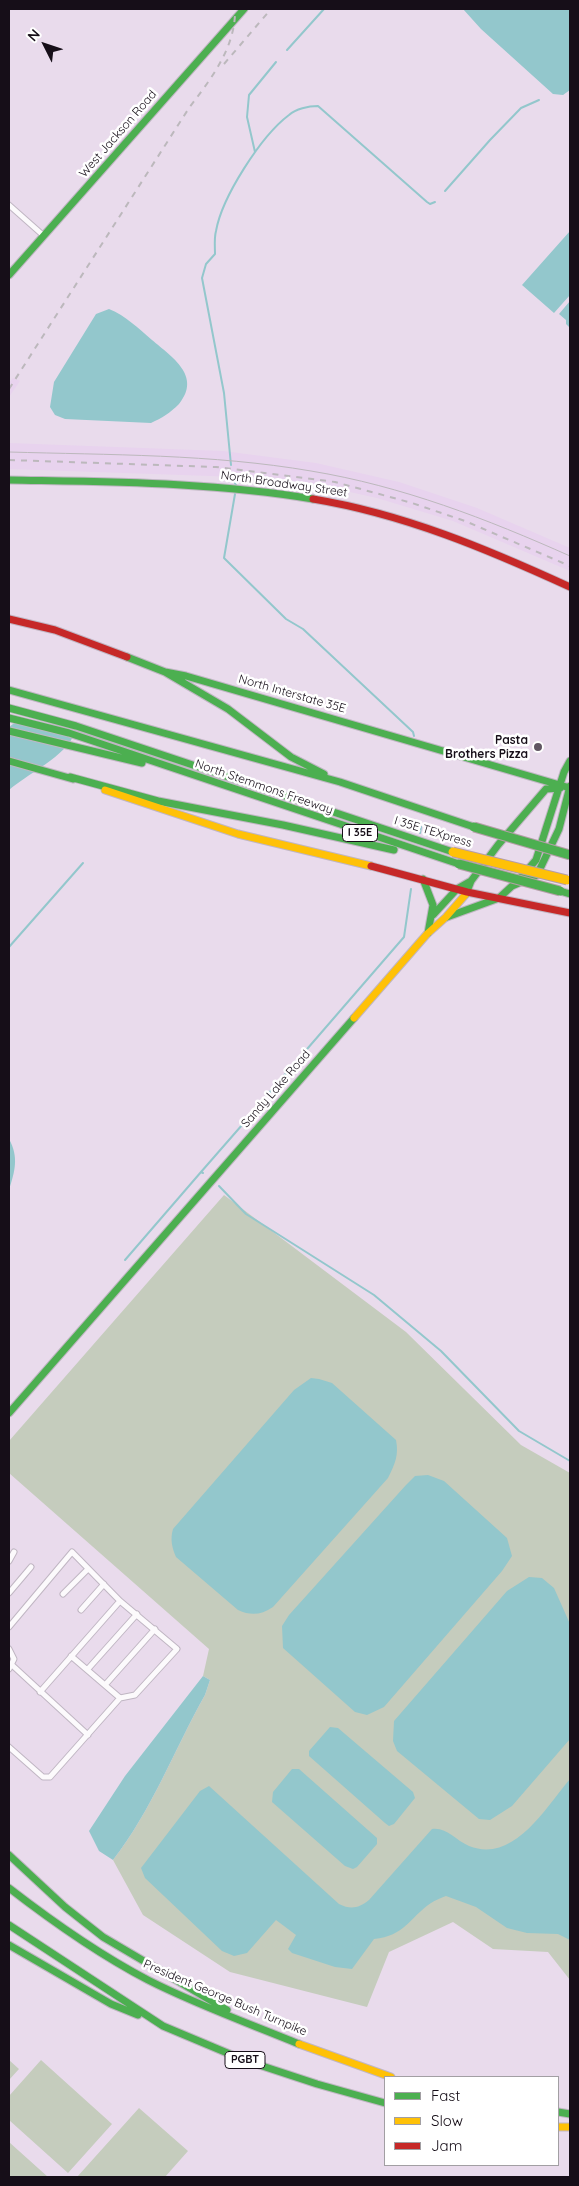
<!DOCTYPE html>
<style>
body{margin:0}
#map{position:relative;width:579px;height:2186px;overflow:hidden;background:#e9dbec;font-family:Quicksand,sans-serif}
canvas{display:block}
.frame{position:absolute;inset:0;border:10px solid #160e18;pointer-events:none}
.legend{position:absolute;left:384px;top:2076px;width:175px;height:90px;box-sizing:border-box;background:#fff;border:1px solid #a29fa3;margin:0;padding:6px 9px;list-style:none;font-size:15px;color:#160e18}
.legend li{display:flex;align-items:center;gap:10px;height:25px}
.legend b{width:25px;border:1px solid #a29fa3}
.north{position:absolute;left:20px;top:20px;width:50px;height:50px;-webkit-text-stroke:4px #fff;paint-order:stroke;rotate:311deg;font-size:14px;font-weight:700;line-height:20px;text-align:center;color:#160e18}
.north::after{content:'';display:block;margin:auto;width:18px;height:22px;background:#160e18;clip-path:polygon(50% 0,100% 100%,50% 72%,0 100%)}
</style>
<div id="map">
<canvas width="579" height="2186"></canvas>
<div class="frame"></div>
<ul class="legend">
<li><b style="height:6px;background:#4caf50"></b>Fast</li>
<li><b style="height:6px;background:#ffc107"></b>Slow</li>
<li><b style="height:6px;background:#c62828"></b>Jam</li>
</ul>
<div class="north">N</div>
</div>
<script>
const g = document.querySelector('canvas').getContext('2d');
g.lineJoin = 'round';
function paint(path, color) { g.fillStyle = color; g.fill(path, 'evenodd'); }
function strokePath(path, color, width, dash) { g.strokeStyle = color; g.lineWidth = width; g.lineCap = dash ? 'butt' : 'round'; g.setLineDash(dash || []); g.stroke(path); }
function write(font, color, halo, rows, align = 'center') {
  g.font = font + ' Quicksand,sans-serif'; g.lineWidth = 5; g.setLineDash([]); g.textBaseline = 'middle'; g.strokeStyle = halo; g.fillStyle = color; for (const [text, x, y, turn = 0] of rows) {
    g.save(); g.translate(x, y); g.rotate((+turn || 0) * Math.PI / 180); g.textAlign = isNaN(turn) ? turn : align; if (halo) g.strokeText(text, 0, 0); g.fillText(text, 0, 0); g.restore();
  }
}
const built = new Path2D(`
 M13,378l7,3 -11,16v-14z
 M9,443l214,8 93,12 83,19 78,26 93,40v23l-117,-50 -76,-23 -63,-14 -46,-6 -259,-9z`);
const green = new Path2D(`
 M224,1195l182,137 115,113 49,28v507l-22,-28 -55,-3 -40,-27 -64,30 -22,55 -137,-35 -87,-57 -30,-55c39,-50 61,-110 92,-165l5,-15 -7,-4 6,-27 -200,-176v-32z
 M9,2060l10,9 -10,11z
 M41,2060l71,64 -44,49 -59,-53v-24z
 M139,2108l49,43 -23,26h-88z
 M9,2142l39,35h-39z`);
const water = new Path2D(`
 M463,9h107v81l-7,5 -10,-1 -72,-65z
 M570,231v64l-16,18 -32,-28z
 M570,301v27l-4,-4v-4l-7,-6z
 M109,309c17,7 29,19 43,31 20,17 50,36 27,64 -9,9 -17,14 -28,19l-86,-4 -10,-4 -5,-8 4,-25 42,-68z
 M21,718l46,10 6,7c-3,18 -50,42 -64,55v-63z
 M9,1139c10,18 6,32 0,51z
 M311,1378l8,1 13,4 64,57c3,15 -1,24 -8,38l-115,129c-12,8 -22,9 -35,3l-62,-53c-4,-9 -6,-18 -3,-28l121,-139z
 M428,1475l16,6 63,57 5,18 -10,15 -118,136 -17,8 -12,-3 -72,-64 -1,-22 7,-11 117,-130 9,-9z
 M529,1577l13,1 12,10 16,36v115l-58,67 -22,14 -11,-1 -82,-68 -4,-10 1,-20 113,-130z
 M203,1676l7,4 -5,15c-31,55 -53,115 -92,165l-14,-9 -10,-20 36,-55z
 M330,1727l8,1 75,64 2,6 -21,26 -5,2 -4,-3 -76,-67v-5z
 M292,1769h7l78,69v6l-20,23 -4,2 -8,-3 -73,-64 1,-10z
 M570,1779v161l-12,-6 -31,-1 -20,-5 -31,-21 -30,-11c-5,2 -11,4 -15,7 -22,15 -26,33 -57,36l-22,30 -17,-2 -43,-14 -4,-4 8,-14 -20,-15 -29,33 -13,3 -12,-5 -77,-73 -4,-10 59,-77 9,-5 130,118c12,6 20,4 30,-4l63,-71c15,-2 23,11 37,17 45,18 77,-39 101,-67z`);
const stream = new Path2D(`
 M287,50l37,-41
 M255,152l-8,-35 2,-22 27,-33
 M445,191l45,-51 31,-32 18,-8
 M231,465l-7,-72 -22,-115 4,-14 9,-10c0,-7 -1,-16 1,-23 6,-34 45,-95 73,-116 7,-6 19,-9 29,-9l109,96 3,2 5,-2
 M233,479l3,6
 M235,494l-11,64 62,61 17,10 110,103 1,4
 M420,833l1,-6
 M9,947l74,-84
 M269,1093l135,-156 7,-48
 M201,1172l62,-71
 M219,1186l27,28 128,81 67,56 78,80 51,30
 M125,1260l76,-88 2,1`);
const street = new Path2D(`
 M9,205l35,31
 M9,1561l5,-9
 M9,1593l22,-26
 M63,1594l25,-25
 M81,1610l23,-26
 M9,1627l63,-75 48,49 57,48 -42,46 -15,3 -70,79h-7l-34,-30
 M9,1649l5,10 -5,10
 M71,1656l49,42
 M9,1665h3l76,70
 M87,1670l50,-56
 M105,1685l50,-56
 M40,1692l80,-91`);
const fast = new Path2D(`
 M9,275l235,-266
 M9,480c101,2 204,2 304,19
 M127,657l38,15 21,4 384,112
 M165,672l63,37 63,48 33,17
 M9,690l331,92 134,45
 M9,708l67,18 377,126
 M9,718l60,15 390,131
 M9,731l133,32
 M9,761l64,18
 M70,777l88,24 125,24 111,25
 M423,879l10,26 -5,28
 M517,882l19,-22 28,-88 6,-11
 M560,891l10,3
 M466,894l5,-13 27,-36 48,-56 14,-1
 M433,915l24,-26 14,-8
 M447,917l52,-19 13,-12 25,-11 22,-46 11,-43
 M9,1413l345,-395
 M9,1855l56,52 38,30 124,73
 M9,1888c44,34 89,66 139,92 49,25 100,43 151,64
 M9,1925l154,101 81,34 73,24 68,19
 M9,1945l102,59 27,11
 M558,2112l12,2`);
const slow = new Path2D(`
 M105,790l133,44 133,32
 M354,1018l73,-84 19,-17 20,-23
 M299,2044l92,33
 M558,2127h12`);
const jam = new Path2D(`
 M313,499c91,15 174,50 257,88
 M9,619l46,11 72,27
 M371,866l96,26 103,21`);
const tram = new Path2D(`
 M9,452c101,3 203,2 302,19 91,15 176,48 259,85`);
const rail = new Path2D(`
 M224,64l47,-55
 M9,389l180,-281c22,-29 47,-61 46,-99
 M9,460l207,7 119,15 77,21 53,18 105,45`);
const fastBridge = new Path2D(`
 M474,827l96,28
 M459,864l101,27`);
const slowBridge = new Path2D(`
 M453,852l114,28`);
const markers = [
 [538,747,5,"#605662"]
];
const shields = [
 [360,833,35],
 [245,2060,40]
];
const shieldNames = [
 ["I 35E",360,833],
 ["PGBT",245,2060]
];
const streetNames = [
 ["West Jackson Road",118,134,-49],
 ["North Broadway Street",284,484,8],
 ["North Interstate 35E",292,694,16],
 ["North Stemmons Freeway",264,787,19],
 ["I 35E TEXpress",433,832,17],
 ["Sandy Lake Road",276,1089,-49],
 ["President George Bush Turnpike",225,1998,23]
];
const poiNames = [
 ["Pasta",528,740],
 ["Brothers Pizza",528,754]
];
paint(built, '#e8d3ee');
paint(green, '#c5ccbd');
paint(water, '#93c7cc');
strokePath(stream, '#93c7cc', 2);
strokePath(street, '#c0b6c3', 7);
strokePath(fast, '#c0b6c3', 9);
strokePath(slow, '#c0b6c3', 9);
strokePath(jam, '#c0b6c3', 9);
strokePath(street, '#fcfafc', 5);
strokePath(fast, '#4caf50', 7);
strokePath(slow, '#ffc107', 7);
strokePath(jam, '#c62828', 7);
strokePath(tram, '#bcb8bc', 1);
strokePath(rail, '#bcb8bc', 2, [6, 6]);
strokePath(fastBridge, '#b59ea8', 11, []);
strokePath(slowBridge, '#b59ea8', 11, []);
strokePath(fastBridge, '#4caf50', 9);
strokePath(slowBridge, '#ffc107', 9);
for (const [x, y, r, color] of markers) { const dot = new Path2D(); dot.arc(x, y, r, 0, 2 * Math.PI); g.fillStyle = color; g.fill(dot); strokePath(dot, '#fff', 2); }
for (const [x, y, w] of shields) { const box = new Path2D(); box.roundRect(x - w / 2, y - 8.5, w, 17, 4); g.fillStyle = '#fff'; g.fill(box); strokePath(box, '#160e18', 1); }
write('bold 11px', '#160e18', null, shieldNames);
write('12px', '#160e18', '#fff', streetNames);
write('bold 12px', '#160e18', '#fff', poiNames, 'right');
</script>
